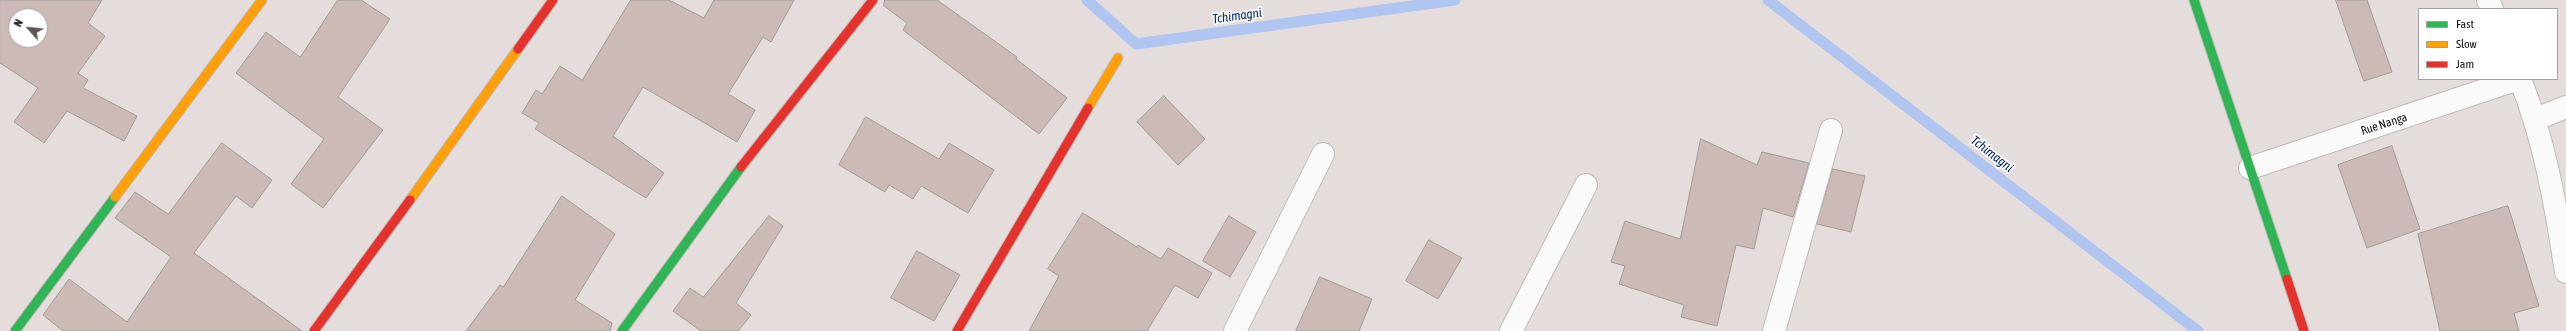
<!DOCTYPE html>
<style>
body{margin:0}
#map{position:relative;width:2566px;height:331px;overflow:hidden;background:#e4dddc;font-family:"Asap Condensed",sans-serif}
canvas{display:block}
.legend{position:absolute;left:2418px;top:8px;width:140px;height:72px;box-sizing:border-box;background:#fff;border:1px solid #a19f9f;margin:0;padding:5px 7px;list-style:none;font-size:12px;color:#130f0e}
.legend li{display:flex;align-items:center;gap:8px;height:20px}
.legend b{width:20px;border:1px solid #a19f9f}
.north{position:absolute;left:8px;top:8px;width:40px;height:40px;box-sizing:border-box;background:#fff;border:1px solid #a19f9f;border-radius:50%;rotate:297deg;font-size:11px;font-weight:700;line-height:16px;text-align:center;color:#130f0e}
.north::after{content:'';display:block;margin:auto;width:14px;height:18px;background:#5c5756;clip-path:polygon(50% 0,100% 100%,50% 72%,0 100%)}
</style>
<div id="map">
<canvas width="2566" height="331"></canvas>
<ul class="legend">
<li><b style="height:5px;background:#30b455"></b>Fast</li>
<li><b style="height:5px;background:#ff9f0a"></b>Slow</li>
<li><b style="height:5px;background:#e5322d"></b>Jam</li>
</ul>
<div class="north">N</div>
</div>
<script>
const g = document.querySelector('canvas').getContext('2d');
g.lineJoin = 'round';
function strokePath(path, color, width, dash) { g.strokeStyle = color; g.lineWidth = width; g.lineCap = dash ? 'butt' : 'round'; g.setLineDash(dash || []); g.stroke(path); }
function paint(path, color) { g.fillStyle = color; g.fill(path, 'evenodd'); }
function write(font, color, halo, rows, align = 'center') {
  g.font = font + ' "Asap Condensed",sans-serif'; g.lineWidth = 3.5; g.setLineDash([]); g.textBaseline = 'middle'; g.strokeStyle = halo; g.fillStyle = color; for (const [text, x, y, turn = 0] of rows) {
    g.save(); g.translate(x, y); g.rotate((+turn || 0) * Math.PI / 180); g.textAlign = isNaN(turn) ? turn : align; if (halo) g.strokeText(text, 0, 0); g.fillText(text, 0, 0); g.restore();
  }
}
const stream = new Path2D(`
 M1087,0l49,44 319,-44
 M1768,0l430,331`);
const building = new Path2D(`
 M0,0h102l-14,23 17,13 -27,37 10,7 -5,8 54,28 -13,25 -57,-30 -23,32 -30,-21 24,-34 -38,-25zM16,16h24v24h-24z
 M338,0h23l29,19 -52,78 45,33 -60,78 -32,-24 33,-45 -88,-66 30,-41 34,25z
 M631,0h38l35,18 10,-18h80l-23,42 -8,-5 -35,57 27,16 -18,32 -94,-55 -30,49 51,37 -18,25 -111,-69 4,-6 -17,-10 14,-23 6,4 18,-28 22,14z
 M885,0h52l80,57 -1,2 51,39 -28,36 -136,-104 4,-7 -23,-17z
 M2336,0h31l25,72 -28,9z
 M1164,96l41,43 -27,26 -41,-43z
 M866,117l73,42 10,-16 45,27 -26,43 -47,-27 -8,13 -24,-14 -4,7 -46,-27z
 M1701,139l56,26 5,-13 47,11 -16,54 -30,-9 -9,41 -18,-4 -19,81 -36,-9 3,-12 -65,-21 6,-18 -14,-4 14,-41 55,18z
 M222,143l50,37 -20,28 -16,-12 -42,57 108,78h-239l-20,-16 26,-36 58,43 44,-65 -56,-39 20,-26 33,22z
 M2392,146l28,83 -53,19 -29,-83z
 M1833,169l32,7 -14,56 -34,-8z
 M562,196l53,38 -40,66 37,23 -2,8h-144l34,-46 3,2z
 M2508,206l31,100 -25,7 5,18h-79l-22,-97z
 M1083,213l54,34 1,-2 23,14 7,-11 44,25 -14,25 -23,-13 -28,46h-118l30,-55 -11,-7z
 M769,216l14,10 -47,77 15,12 -13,16h-37l-28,-20 17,-23 13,9z
 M1229,216l27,16 -26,45 -27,-16z
 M1429,240l33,18 -24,41 -32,-18z
 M917,251l43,24 -26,46 -43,-23z
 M1320,277l52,22 -13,32h-63z`);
const street = new Path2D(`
 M2488,0l4,9
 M2520,79c25,62 36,128 46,193
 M2536,119l30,-12
 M2250,168l268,-89
 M1235,331l88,-177
 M1511,331l75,-146
 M1774,331l57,-201`);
const fast = new Path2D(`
 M2194,0l93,279
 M15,331l100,-134
 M622,331l119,-164`);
const slow = new Path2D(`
 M1088,108l30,-50
 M115,197l147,-197
 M410,200l108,-151`);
const jam = new Path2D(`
 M518,49l35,-49
 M741,167l132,-167
 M2287,279l17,52
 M314,331l96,-131
 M957,331l131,-223`);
const streetNames = [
 ["Rue Nanga",2384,124,-18]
];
const waterNames = [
 ["Tchimagni",1237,16,-8],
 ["Tchimagni",1992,154,38]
];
strokePath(stream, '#b0c5f0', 11);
paint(building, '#ccbab7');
strokePath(building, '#a09b9a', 1);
strokePath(street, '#c0bab9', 24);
strokePath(fast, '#c0bab9', 11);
strokePath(slow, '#c0bab9', 11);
strokePath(jam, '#c0bab9', 11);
strokePath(street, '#fbfafa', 22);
strokePath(fast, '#30b455', 9);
strokePath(slow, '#ff9f0a', 9);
strokePath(jam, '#e5322d', 9);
write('12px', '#130f0e', '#fff', streetNames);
write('italic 13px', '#05256a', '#fff', waterNames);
</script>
